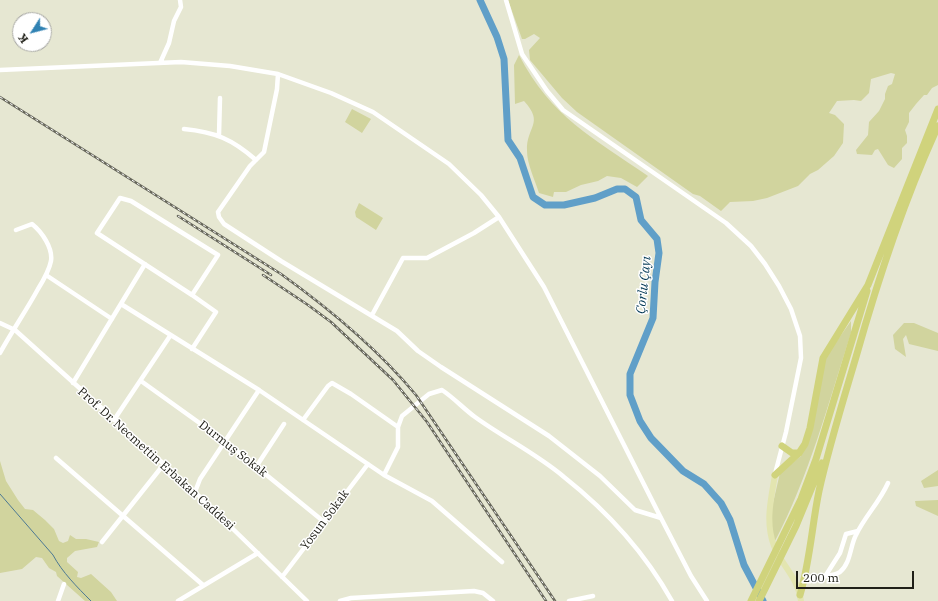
<!DOCTYPE html>
<meta charset="utf-8">
<style>
body{margin:0}
#map{position:relative;width:938px;height:601px;overflow:hidden;background:#e6e7d2;font-family:"IBM Plex Serif",serif}
canvas{display:block}
.north{position:absolute;left:12px;top:12px;width:40px;height:40px;box-sizing:border-box;background:#fff;border:1px solid #a6a6a3;border-radius:50%;rotate:234deg;font-size:11px;font-weight:700;line-height:16px;text-align:center;color:#202018}
.north::after{content:'';display:block;margin:auto;width:14px;height:18px;background:#3082b3;clip-path:polygon(50% 0,100% 100%,50% 72%,0 100%)}
.scale{position:absolute;left:796px;top:571px;width:118px;height:18px;box-sizing:border-box;border:2px solid #202018;border-top:0;padding-left:5px;font-size:12px;line-height:14px;white-space:nowrap;color:#202018;-webkit-text-stroke:3px #fff;paint-order:stroke}
</style>
<div id="map">
<canvas width="938" height="601"></canvas>
<div class="north">K</div>
<div class="scale">200 m</div>
</div>
<script>
const g = document.querySelector('canvas').getContext('2d');
g.lineJoin = 'round';
function paint(path, color) { g.fillStyle = color; g.fill(path, 'evenodd'); }
function strokePath(path, color, width, dash) { g.strokeStyle = color; g.lineWidth = width; g.lineCap = dash ? 'butt' : 'round'; g.setLineDash(dash || []); g.stroke(path); }
function write(font, color, halo, rows, align = 'center') {
  g.font = font + ' "IBM Plex Serif",serif'; g.lineWidth = 3; g.setLineDash([]); g.textBaseline = 'middle'; g.strokeStyle = halo; g.fillStyle = color; for (const [text, x, y, turn = 0] of rows) {
    g.save(); g.translate(x, y); g.rotate((+turn || 0) * Math.PI / 180); g.textAlign = isNaN(turn) ? turn : align; if (halo) g.strokeText(text, 0, 0); g.fillText(text, 0, 0); g.restore();
  }
}
const green = new Path2D(`
 M508,0h430v85l-6,3 -5,7h-3l-8,9 -7,9v9l-4,8 2,6v7l-5,5v11l-8,9 -6,-3 -10,-16 -3,1 -3,5 -15,-1 -1,-4 12,-15 1,-13 10,-11 6,-12v-5l3,-8 4,-2 3,-10 -4,-1 -20,6 -2,14 -8,8 -7,-1 -17,1 -8,12 6,2 9,9 -1,19 -9,13 -16,14 -8,4 -12,12 -31,12 -14,3 -23,1 -9,9 -21,-15 -7,-2 -116,-82 -15,-14 -32,-38 -1,-10 11,-12 -6,-4 -9,5h-3z
 M519,55c32,62 74,83 129,121l-11,11 -16,-9 -14,-2 -9,5 -17,4 -15,7h-12l-1,5 -14,-4c-4,-13 -12,-29 -12,-42 -1,-25 18,-27 -3,-50l-9,3 -1,-39z
 M352,109l19,10 -9,14 -17,-11z
 M359,203l24,15 -7,12 -20,-13 -1,-5z
 M851,321v12c-23,71 -42,144 -77,210l-5,-23 11,-47 21,-17 4,-9 19,-84 5,-11z
 M904,323h10l24,10v18l-29,-7 -3,-9 -3,4 3,18 -11,-8 -2,-14z
 M0,461l6,20 12,19 7,9 8,1 12,10 9,9 5,12 4,2 5,-2 2,-6 6,4h10l13,3 -2,5 -22,4 -8,7v4l11,10 -1,5 4,1 10,-4 20,18 6,9h-32l-28,-25 -1,-4 -7,-4 -7,-10 -6,-1 -14,12 -22,4z
 M938,470v16l-14,2 -3,-7z
 M938,500v16l-22,-10 -1,-5z`);
const stream = new Path2D(`
 M0,494l53,61c9,17 24,32 38,46`);
const river = new Path2D(`
 M480,0l17,37 7,22 4,81 12,18 13,39 12,8h19l31,-7 22,-9h8l11,8 5,23 16,19 2,14 -4,29 -2,36 -23,56v21l10,26 11,17 32,33 21,13 17,19 9,17 14,45 19,36`);
const minor = new Path2D(`
 M506,0l16,54 25,37 16,19 163,113 25,23 14,18 14,22 12,23 9,27 1,22 -15,74 -11,42
 M160,63l9,-20 5,-22 7,-14 -1,-7
 M0,70l181,-8 49,4 48,8 53,19 42,19 76,52 32,31 18,22 45,70 117,231 30,58 16,25
 M278,74l-1,15 -13,63 -14,14 -32,46 1,5 5,7 57,37 116,70 21,20 23,16 108,69 51,40 35,34 26,8
 M184,129c31,3 48,10 72,31
 M219,135l1,-37
 M46,275l66,44
 M121,304l138,86 125,85 48,26 70,61
 M372,315l31,-57h24l47,-25 25,-16
 M0,323l15,7 180,162 112,109
 M192,349l24,-37 -24,-17 26,-40 -87,-54 -11,-3 -23,35 95,62
 M0,353c12,-22 26,-42 38,-64 5,-8 11,-18 13,-28 2,-13 -9,-29 -19,-37l-16,6
 M141,381l85,61 97,79
 M73,383l72,-119
 M114,420l56,-84
 M303,420l25,-34 4,-3 19,11 47,33
 M56,458l147,127
 M256,467l28,-43
 M384,475l14,-28v-20l4,-11 27,-22 13,-4c12,8 22,19 33,27 29,21 62,37 89,60 43,34 81,76 108,124
 M195,492l5,-13 59,-89
 M102,542l62,-78
 M826,575l14,-22 6,-19 12,-3
 M282,577l86,-113
 M805,580c8,-2 30,-4 35,-8 11,-9 10,-26 16,-37 9,-19 23,-32 32,-52
 M58,601l6,-17
 M178,601l80,-48
 M340,601l11,-3 123,-7 9,2 10,8
 M569,601l24,-5`);
const major = new Path2D(`
 M775,475c-4,24 -10,47 -1,71 8,20 24,31 27,55`);
const highway = new Path2D(`
 M782,446l10,7h7
 M775,475l24,-22 6,-9 5,-16 13,-70 45,-73 70,-176
 M800,595c10,-34 12,-70 19,-104 10,-45 24,-90 37,-134 22,-78 48,-157 82,-231
 M751,601l50,-102 15,-40 51,-168
 M759,601l37,-75 26,-63`);
const rail = new Path2D(`
 M0,97l281,177c50,36 96,74 135,121l139,206
 M178,216l93,59
 M263,275l45,30 23,17 62,58 34,42 119,179`);
const streetNames = [
 ["Durmuş Sokak",233,449,38],
 ["Prof. Dr. Necmettin Erbakan Caddesi",156,459,42],
 ["Yosun Sokak",325,520,-53]
];
const waterNames = [
 ["Çorlu Çayı",644,285,-84]
];
paint(green, '#d1d49e');
strokePath(stream, '#4d7993', 1);
strokePath(river, '#609fc8', 7);
strokePath(minor, '#fff', 4.5);
strokePath(major, '#e3e5b0', 6);
strokePath(highway, '#d0d37c', 7);
strokePath(rail, '#66665a', 2.5);
strokePath(rail, '#fff', 1, [3]);
write('12px', '#202018', '#fff', streetNames);
write('italic 13px', '#063b57', '#fff', waterNames);
</script>
